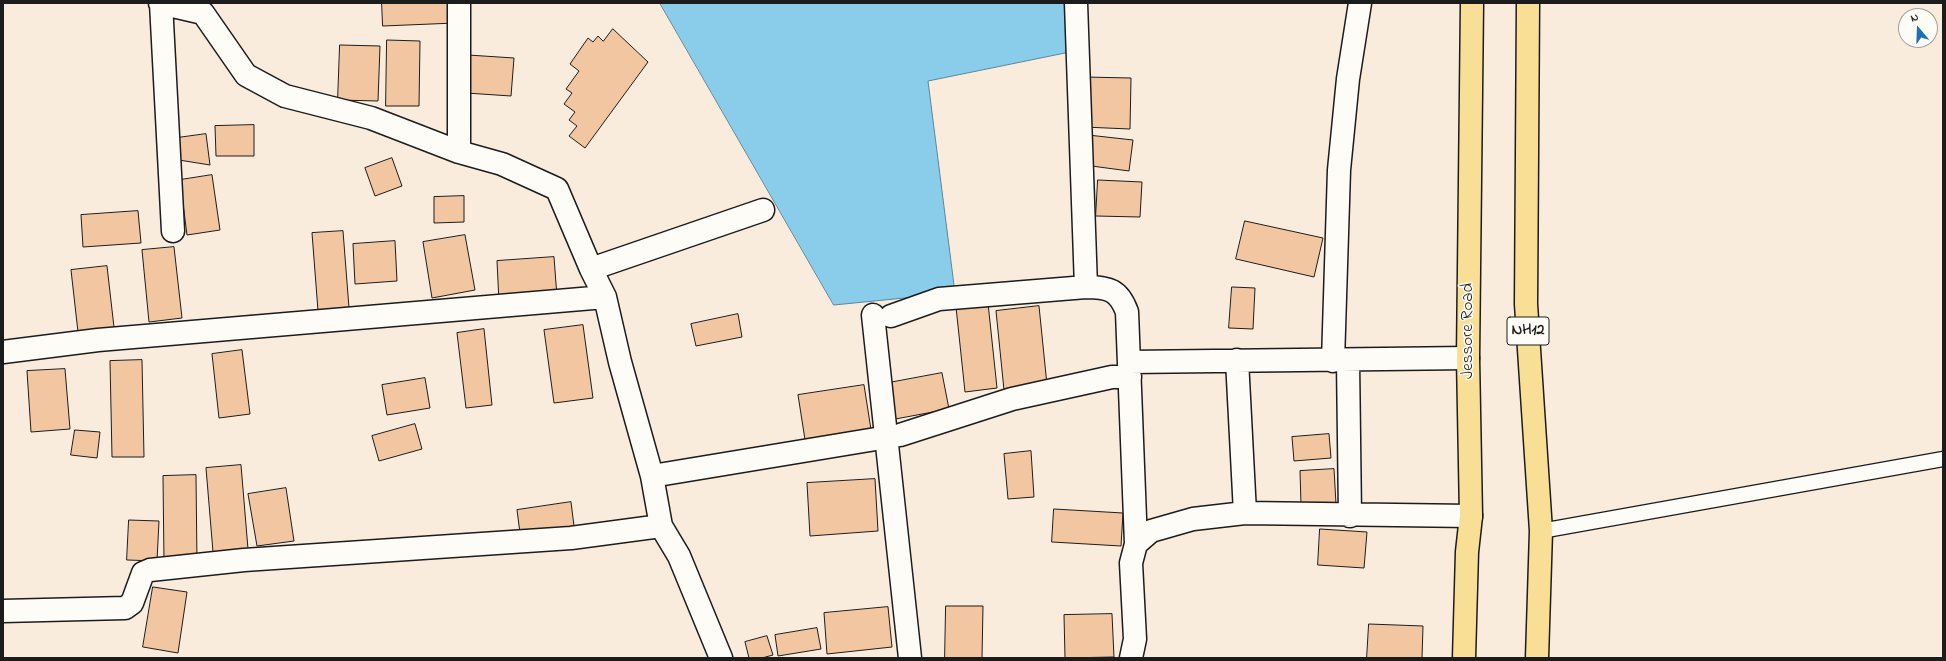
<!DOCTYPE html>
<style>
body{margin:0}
#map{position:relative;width:1946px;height:661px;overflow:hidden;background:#faecdd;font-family:"Indie Flower",sans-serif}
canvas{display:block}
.frame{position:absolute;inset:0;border:4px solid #1c1c1c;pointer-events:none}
.north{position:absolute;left:1898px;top:8px;width:40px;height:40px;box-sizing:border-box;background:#fdfcf7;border:1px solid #a3a29f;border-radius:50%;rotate:341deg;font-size:11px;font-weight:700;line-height:16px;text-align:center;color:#1c1c1c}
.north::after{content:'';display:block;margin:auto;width:14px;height:18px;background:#1f6fb2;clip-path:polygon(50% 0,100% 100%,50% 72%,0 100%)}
</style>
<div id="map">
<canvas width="1946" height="661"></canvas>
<div class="frame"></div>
<div class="north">N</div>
</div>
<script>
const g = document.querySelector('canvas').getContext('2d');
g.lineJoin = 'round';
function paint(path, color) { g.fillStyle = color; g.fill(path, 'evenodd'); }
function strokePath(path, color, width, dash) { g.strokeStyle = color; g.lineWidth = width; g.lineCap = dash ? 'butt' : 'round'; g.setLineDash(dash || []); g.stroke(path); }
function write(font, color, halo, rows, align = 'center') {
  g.font = font + ' "Indie Flower",sans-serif'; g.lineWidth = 3; g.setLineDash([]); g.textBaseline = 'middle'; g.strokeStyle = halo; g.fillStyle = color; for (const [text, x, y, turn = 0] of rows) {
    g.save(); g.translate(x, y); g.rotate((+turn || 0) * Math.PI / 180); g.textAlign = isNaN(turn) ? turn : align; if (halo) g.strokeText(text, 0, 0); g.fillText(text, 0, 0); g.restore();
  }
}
const water = new Path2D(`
 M660,3h405l5,49 -142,29 27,212 -121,12z`);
const building = new Path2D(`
 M382,3h72l1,20 -72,3z
 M613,29l35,33 -63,86 -16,-12 8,-10 -8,-6 6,-8 -11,-8 8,-11 -6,-4 13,-18 -9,-7 18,-26 5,4 5,-6 5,5z
 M387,40l33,1 -1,65h-33z
 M340,45l40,1 -2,55 -40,-1z
 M468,55l46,3 -3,38 -45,-3z
 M1084,77l47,1 -1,51 -47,-2z
 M254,125v31h-38l-1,-30z
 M206,134l4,31 -31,-5 -2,-22z
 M1088,135l45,5 -4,31 -45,-6z
 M392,158l10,28 -27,10 -10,-28z
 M212,175l8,55 -33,5 -7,-55z
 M1098,180l44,2 -2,35 -44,-1z
 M464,196v26l-30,1v-26z
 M138,211l3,32 -58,4 -2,-32z
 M1245,221l78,17 -9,39 -78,-18z
 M343,231l6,77 -31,3 -6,-78z
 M465,235l10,55 -43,8 -9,-56z
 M395,241l2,40 -42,3 -2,-40z
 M174,247l8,71 -33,4 -7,-72z
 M554,257l3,40 -58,5 -2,-41z
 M107,266l8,70 -36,5 -8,-71z
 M1232,287l23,1 -2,41 -24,-1z
 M988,303l9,85 -32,4 -9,-85z
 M1039,306l8,79 -43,5 -8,-79z
 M738,314l4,23 -46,9 -5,-22z
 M583,325l10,73 -39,5 -10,-73z
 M484,329l8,76 -26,3 -9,-75z
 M242,350l8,64 -31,4 -7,-64z
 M142,360l2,97h-32l-2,-96z
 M65,369l5,60 -39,3 -4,-61z
 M942,373l7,36 -59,11 -7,-36z
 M425,378l5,30 -43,7 -5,-30z
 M864,385l8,51 -66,10 -8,-51z
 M415,424l7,25 -43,12 -7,-25z
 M75,430l25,2 -3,26 -26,-3z
 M1329,434l2,24 -37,3 -2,-24z
 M1031,451l3,46 -26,2 -4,-45z
 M241,465l7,84 -35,3 -7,-84z
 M1334,469l2,35 -35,1 -1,-34z
 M196,475l1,88h-33l-1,-87z
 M875,479l3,52 -68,5 -3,-53z
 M286,488l8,53 -37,5 -9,-52z
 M571,502l3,24 -54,7 -3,-23z
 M1054,509l69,4 -2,33 -69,-4z
 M129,520l30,1 -2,40 -30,-1z
 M1320,529l47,3 -3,36 -46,-3z
 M153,587l34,5 -9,61 -35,-6z
 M946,606h37l-1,52h-37z
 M888,607l4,40 -65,7 -3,-41z
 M1112,614l2,43 -49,1 -1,-43z
 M1369,624l54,2 -1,32h-55z
 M817,628l4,21 -43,7 -3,-21z
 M767,636l6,19 -11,3h-13l-4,-16z`);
const lane = new Path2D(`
 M1541,531l402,-72`);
const street = new Path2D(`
 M160,3l43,10 43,62 39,21 86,22 88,34 43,12 55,25 34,80 14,28 15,65 32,114 9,50 18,30 42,102
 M161,3l12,228
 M459,3v149
 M1076,3l10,284
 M591,269l172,-59
 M873,315l37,343
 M891,316l48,-17 147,-12c23,0 33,3 41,25l9,232
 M3,352l95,-12 507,-43
 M1237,360l8,153
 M1333,361l6,-191 9,-91 12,-76
 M1348,361l2,155
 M1130,362l338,-4
 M652,476l248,-41 112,-36 100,-22h18
 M3,611l122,-3 7,-5 11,-30 7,-3 94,-10 327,-22 90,-12
 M1131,658l4,-19 -4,-76 5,-19 15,-13 42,-12 52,-6 226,3`);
const highway = new Path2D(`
 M1528,3l-2,301 15,227 -4,127
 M1464,658l3,-106 4,-36 -3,-158 4,-355`);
const shields = [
 [1528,331,42]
];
const shieldNames = [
 ["NH12",1528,331]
];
const streetNames = [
 ["Jessore Road",1469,331,-90]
];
paint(water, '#89cdeb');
strokePath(water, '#5d8698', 1);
paint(building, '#f2c6a1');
strokePath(building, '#1c1c1c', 1);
strokePath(lane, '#1c1c1c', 17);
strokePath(street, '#1c1c1c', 25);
strokePath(highway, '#1c1c1c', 25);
strokePath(lane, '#fdfcf7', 14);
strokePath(street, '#fdfcf7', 22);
strokePath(highway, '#f9df96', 22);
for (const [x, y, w] of shields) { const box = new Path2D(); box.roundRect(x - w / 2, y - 14, w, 28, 3); g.fillStyle = '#fdfcf7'; g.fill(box); strokePath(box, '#1c1c1c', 1); }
write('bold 16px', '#1c1c1c', null, shieldNames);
write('17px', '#1c1c1c', '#fdfcf7', streetNames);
</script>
